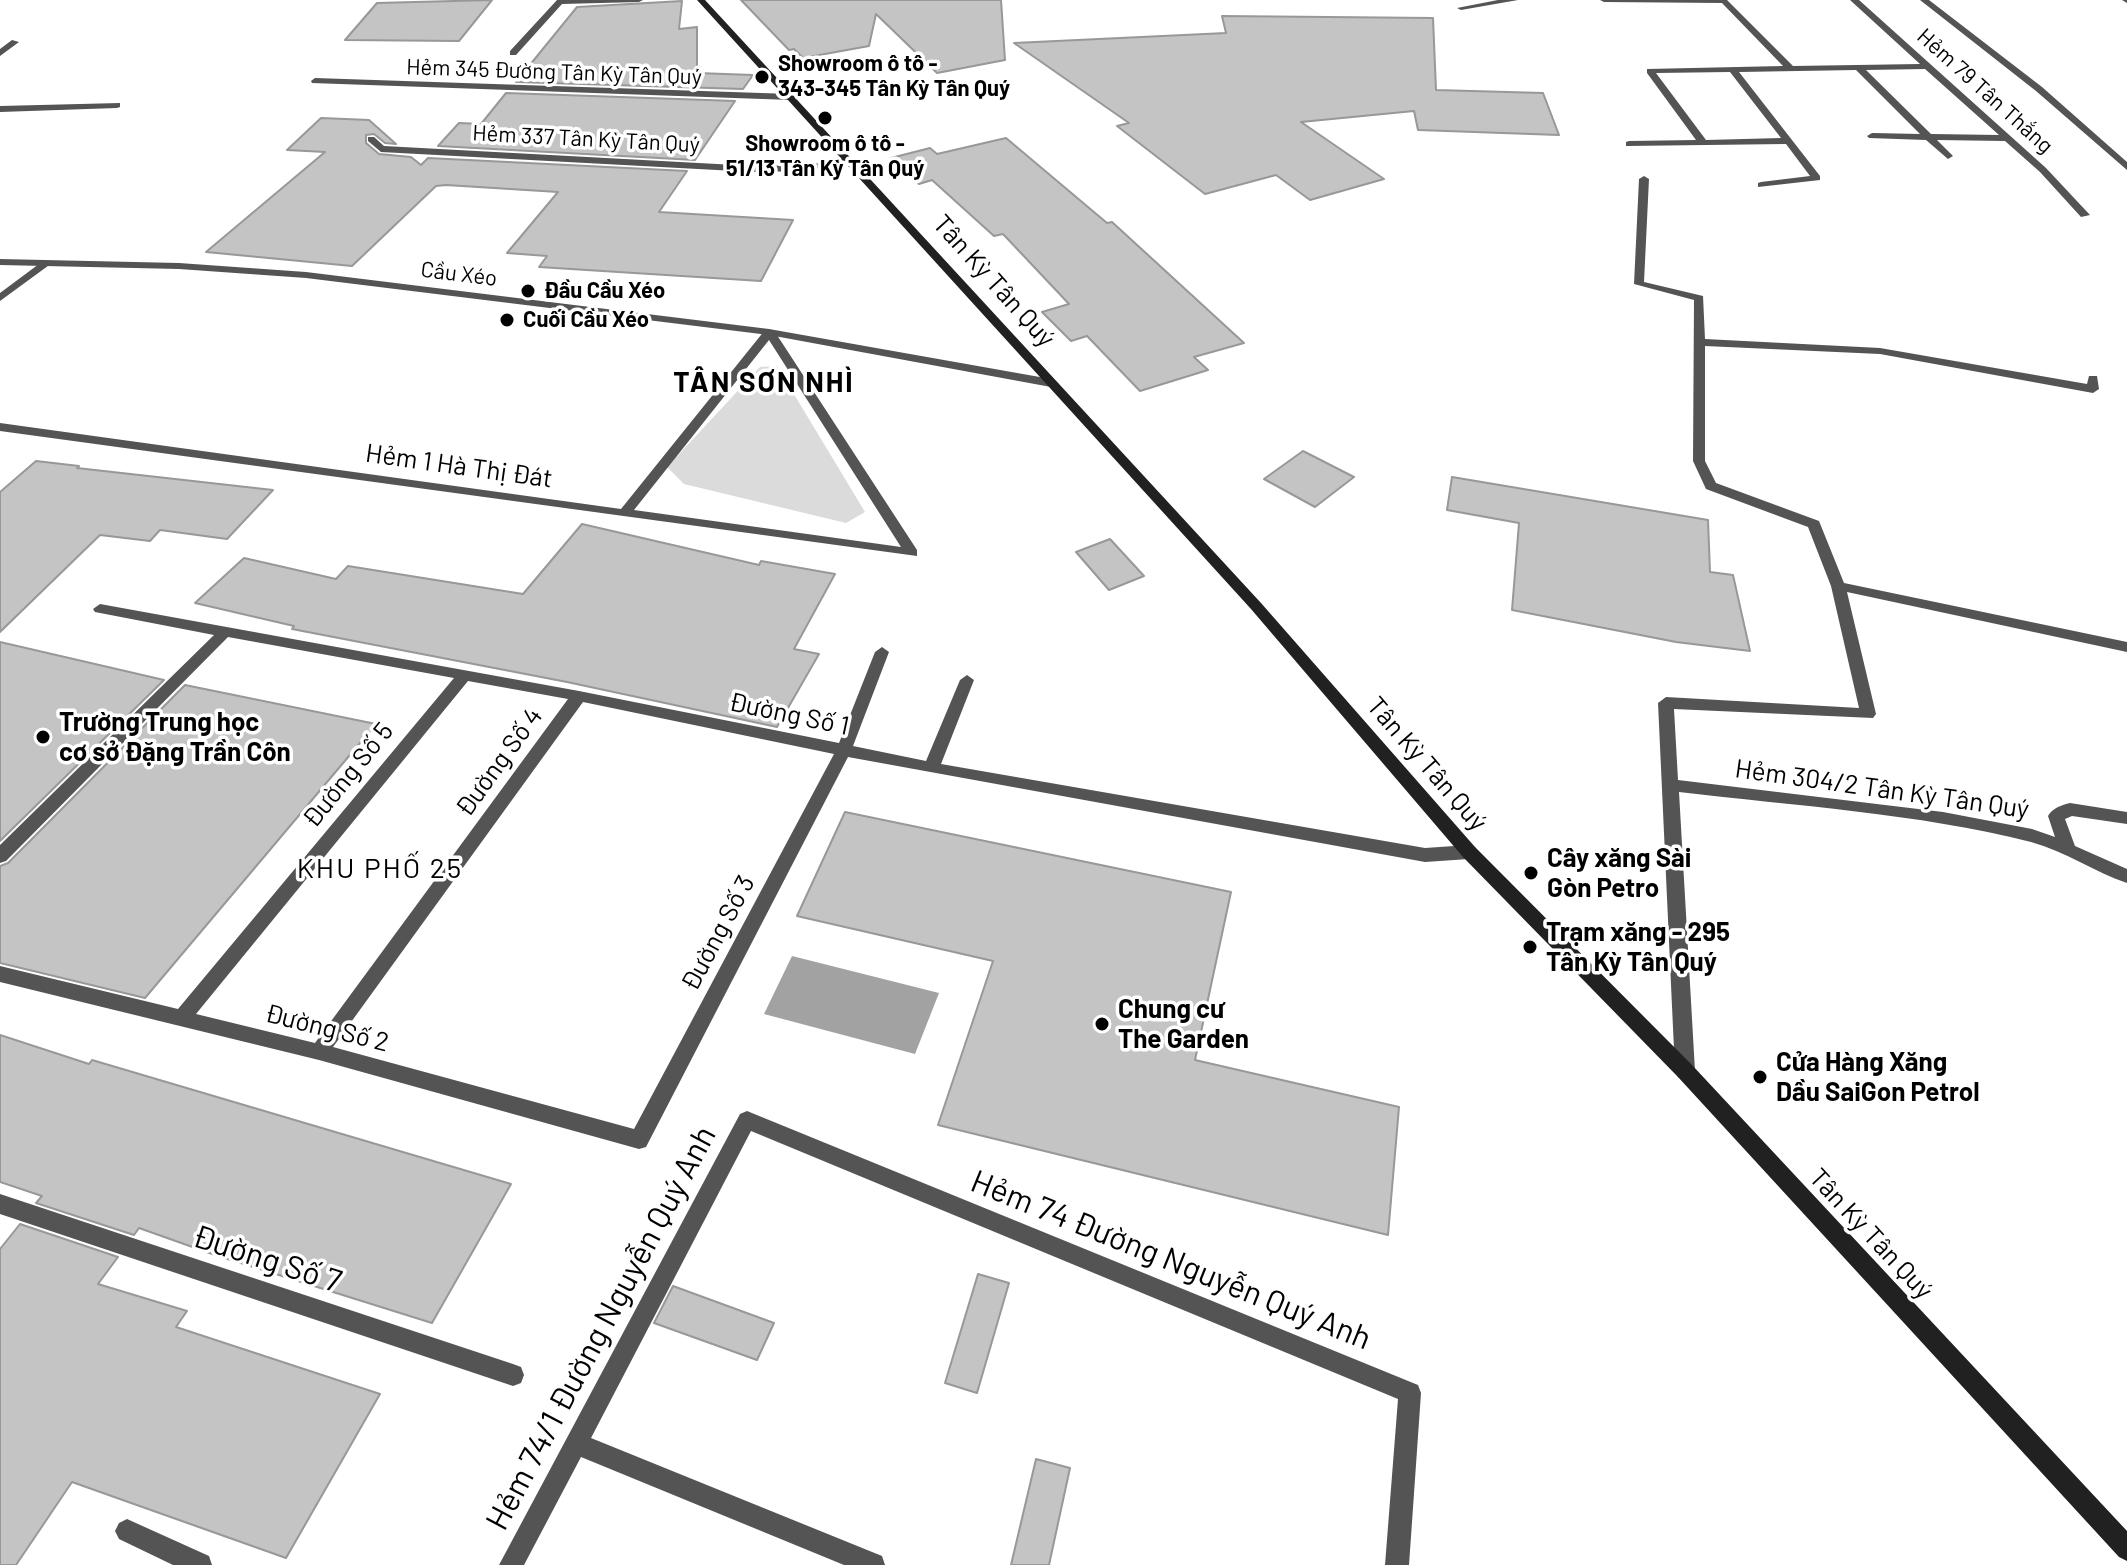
<!DOCTYPE html>
<meta charset="utf-8">
<style>
body{margin:0}
canvas{display:block;background:#fff}
</style>
<canvas width="2127" height="1565"></canvas>
<script>
const g = document.querySelector('canvas').getContext('2d');
g.lineJoin = 'round';
function paint(path, color) { g.fillStyle = color; g.fill(path, 'evenodd'); }
function strokePath(path, color, width, dash) { g.strokeStyle = color; g.lineWidth = width; g.lineCap = dash ? 'butt' : 'round'; g.setLineDash(dash || []); g.stroke(path); }
function write(font, color, halo, rows, align = 'center') {
  g.font = font + ' Barlow,sans-serif'; g.lineWidth = 7; g.setLineDash([]); g.textBaseline = 'middle'; g.strokeStyle = halo; g.fillStyle = color; for (const [text, x, y, turn = 0] of rows) {
    g.save(); g.translate(x, y); g.rotate((+turn || 0) * Math.PI / 180); g.textAlign = isNaN(turn) ? turn : align; if (halo) g.strokeText(text, 0, 0); g.fillText(text, 0, 0); g.restore();
  }
}
const green = new Path2D(`
 M777,366l88,146 -19,11 -162,-39 -17,-17 93,-100z`);
const water = new Path2D(`
 M792,956l147,37 -24,61 -151,-40z`);
const building = new Path2D(`
 M492,0l-33,41 -114,-1 32,-37z
 M741,0h260l4,60 -68,13 -61,-59 -7,32 -66,12 -9,-9 -5,1z
 M682,1l-3,28 18,-2v46l56,2 -10,14 -227,-7 61,-75z
 M1222,16l211,2 3,72 107,3 16,42 -141,-5 -4,-19 -113,11 83,57 -74,21 -34,-25 -71,19 -88,-68 12,-3 -115,-80 212,-10z
 M506,93l229,8 -40,59 -257,-14 21,-23 22,1z
 M321,118l48,2 27,24 -11,-1 -11,-9 -8,1v8l13,11 32,3 10,8 7,-7 259,13 -28,41 134,8 -32,61 -222,-14 8,-11 -40,-3 51,-61 -112,-7 -10,1 -84,80 -146,-14 119,-100 -38,-2z
 M1006,138l101,85 5,-1 132,121 -50,14 14,13 -68,21 -53,-55 -16,5 -29,-29 27,-8 -66,-70 -9,2 -62,-56 -13,4 -28,-26 39,-10 7,6z
 M1303,451l51,26 -39,30 -51,-28z
 M36,461l43,5 -2,2 196,22 -46,49 -67,-9 -10,11 -50,-6 -100,97v-140z
 M1452,477l256,43 2,52 23,3 17,76 -74,-9 -164,-32 7,-87 -72,-13z
 M582,524l177,41 2,-4 74,13 -41,75 25,5 -42,73 -210,-45 -275,-53 2,-3 -99,-23 49,-45 92,21 12,-13 175,28z
 M1110,539l34,37 -35,14 -33,-38z
 M0,642l164,38 -164,161z
 M185,685l191,39 -231,274 -145,-35v-97l8,-3z
 M845,812l386,80 -36,168 204,47 -11,128 -450,-110 55,-164 -196,-45z
 M0,1035l89,29 3,-4 419,124 -79,139 -217,-68 -76,-27 -5,7 -98,-32 6,-7 -42,-14z
 M20,1224l98,33 -20,27 89,27 -11,16 204,67 -94,164 -214,-76 -56,83h-16v-316z
 M978,1274l31,9 -32,110 -32,-10z
 M673,1286l101,37 -17,37 -103,-37z
 M1036,1459l34,9 -21,97h-38z`);
const minor = new Path2D(`
 M557,0h86l-4,2 -77,2 -46,51h-6v-4z
 M1498,0h20l-57,10 -4,-2z
 M1600,0h127l66,66 127,-2 -70,-64h9l187,168 44,47 -9,2 -41,-45 -35,-31 -68,-1 16,16 -5,3 -22,-19 -57,-2 -2,-2 5,-3 48,1 -64,-64 -117,2 81,104v4l-62,7v-4l3,-1 49,-6 -24,-32 -160,2v-4l3,-1 67,-1 -49,-67v-4l136,-3 -61,-63 -118,-1zM1925,69l74,66 -68,-1 -65,-64zM1730,72l51,66 -75,2 -50,-67z
 M1920,0h9l113,87 85,75v8l-91,-79z
 M2122,0h5v3z
 M12,40l7,2 -19,14v-7z
 M315,78l476,16 4,3 -4,3 -479,-17 -1,-2z
 M120,103v4l-3,1 -117,4v-6z
 M368,137h6l10,9 370,20 55,-1 40,-8 5,3 -45,11 -55,1 -373,-20 -13,-11z
 M1644,176l5,3 -5,103 59,14 2,43 175,9 207,36 2,-8h8l2,13 -6,4 -213,-39 -175,-8v115l11,22 103,38 25,62 283,59v10l-280,-60 29,122 -3,4 -199,-9 4,71 265,32 89,17 23,8 -7,-21c4,-8 14,-11 22,-13l57,9v12l-55,-8 -7,3 10,27 52,23v14c-33,-11 -62,-32 -96,-41 -115,-29 -235,-36 -352,-50l16,279 -3,6 -7,3 -7,-3 -3,-6 -17,-368 8,-6 193,11 -28,-122 -23,-59 -102,-38 -13,-28 1,-161 -60,-16 5,-105z
 M43,261l9,2 -52,38v-8z
 M769,329l6,3 142,218v6l-917,-125v-8l621,86 144,-179zM769,340l132,207 -267,-37z
 M100,604l479,87 260,52 36,-91 7,-5 7,5 -36,94 73,15 34,-81 7,-5 7,5 -33,84 484,84 44,-3 6,2 2,5 -2,5 -6,2 -44,3 -577,-105 -202,390 -7,2 -320,-89 -319,-78v-16l178,43 276,-331 -226,-41 -222,224 -6,2v-18l214,-210 -119,-23 -2,-3zM468,681l100,18 -253,344 -119,-29zM583,702l251,52 -200,375 -301,-82z
 M747,1111l671,274 3,8 -12,172h-24l13,-166 -647,-268 -160,307 291,118 3,9h-41l-263,-108 -57,108h-25l241,-451z
 M0,1194l513,170 8,3 3,8 -3,8 -8,3 -513,-172z
 M127,1519l82,37 3,9h-39l-54,-26 -4,-8 4,-8z`);
const tertiary = new Path2D(`
 M0,259l179,4 127,9 463,57 282,50 6,4 -6,4 -282,-52 -463,-57 -127,-9 -179,-4z`);
const secondary = new Path2D(`
 M697,0h8l556,603 214,244 217,218 435,466v30l-8,-4 -441,-480 -215,-220 -212,-248z`);
const markers = [
 [762,77,8,"#000"],
 [825,118,8,"#000"],
 [528,291,8,"#000"],
 [507,320,8,"#000"],
 [43,737,8,"#000"],
 [1531,873,8,"#000"],
 [1530,947,8,"#000"],
 [1102,1024,8,"#000"],
 [1760,1077,8,"#000"]
];
const farPoinames = [
 ["Showroom ô tô -",778,64],
 ["343-345 Tân Kỳ Tân Quý",778,89],
 ["Showroom ô tô -",825,144,"center"],
 ["51/13 Tân Kỳ Tân Quý",825,169,"center"],
 ["Đầu Cầu Xéo",544,291],
 ["Cuối Cầu Xéo",523,320]
];
const farStreetnames = [
 ["Hẻm 345 Đường Tân Kỳ Tân Quý",554,72,2],
 ["Hẻm 79 Tân Thắng",1985,91,42],
 ["Hẻm 337 Tân Kỳ Tân Quý",586,139,3],
 ["Cầu Xéo",459,274,7]
];
const streetNames = [
 ["Tân Kỳ Tân Quý",994,281,48],
 ["Hẻm 1 Hà Thị Đát",459,466,8],
 ["Đường Số 1",789,714,12],
 ["Đường Số 4",499,762,-54],
 ["Tân Kỳ Tân Quý",1427,764,49],
 ["Đường Số 5",348,775,-51],
 ["Hẻm 304/2 Tân Kỳ Tân Quý",1882,789,8],
 ["Đường Số 3",718,933,-62],
 ["Đường Số 2",327,1028,14],
 ["Tân Kỳ Tân Quý",1871,1234,47]
];
const poiNames = [
 ["Trường Trung học",59,722],
 ["cơ sở Đặng Trần Côn",59,752],
 ["Cây xăng Sài",1547,858],
 ["Gòn Petro",1547,888],
 ["Trạm xăng - 295",1546,932],
 ["Tân Kỳ Tân Quý",1546,962],
 ["Chung cư",1118,1009],
 ["The Garden",1118,1039],
 ["Cửa Hàng Xăng",1776,1062],
 ["Dầu SaiGon Petrol",1776,1092]
];
const farDistrictnames = [
 ["TÂN SƠN NHÌ",764,383]
];
const neighbourhoodNames = [
 ["KHU PHỐ 25",380,869]
];
const nearStreetnames = [
 ["Đường Số 7",267,1259,18],
 ["Hẻm 74 Đường Nguyễn Quý Anh",1171,1260,22],
 ["Hẻm 74/1 Đường Nguyễn Quý Anh",601,1328,-62]
];
paint(green, '#dbdbdb');
paint(water, '#a2a2a2');
paint(building, '#c4c4c4');
strokePath(building, '#989898', 2);
paint(minor, '#545454');
paint(tertiary, '#545454');
paint(secondary, '#212121');
for (const [x, y, r, color] of markers) { const dot = new Path2D(); dot.arc(x, y, r, 0, 2 * Math.PI); g.fillStyle = color; g.fill(dot); strokePath(dot, '#fff', 3); }
write('bold 22px', '#000', '#fff', farPoinames, 'left');
write('22px', '#000', '#fff', farStreetnames);
write('26px', '#000', '#fff', streetNames);
write('bold 26px', '#000', '#fff', poiNames, 'left');
g.letterSpacing = '2px';
write('bold 28px', '#000', '#fff', farDistrictnames);
g.letterSpacing = '0px';
g.letterSpacing = '2px';
write('28px', '#000', '#fff', neighbourhoodNames);
g.letterSpacing = '0px';
write('32px', '#000', '#fff', nearStreetnames);
</script>
